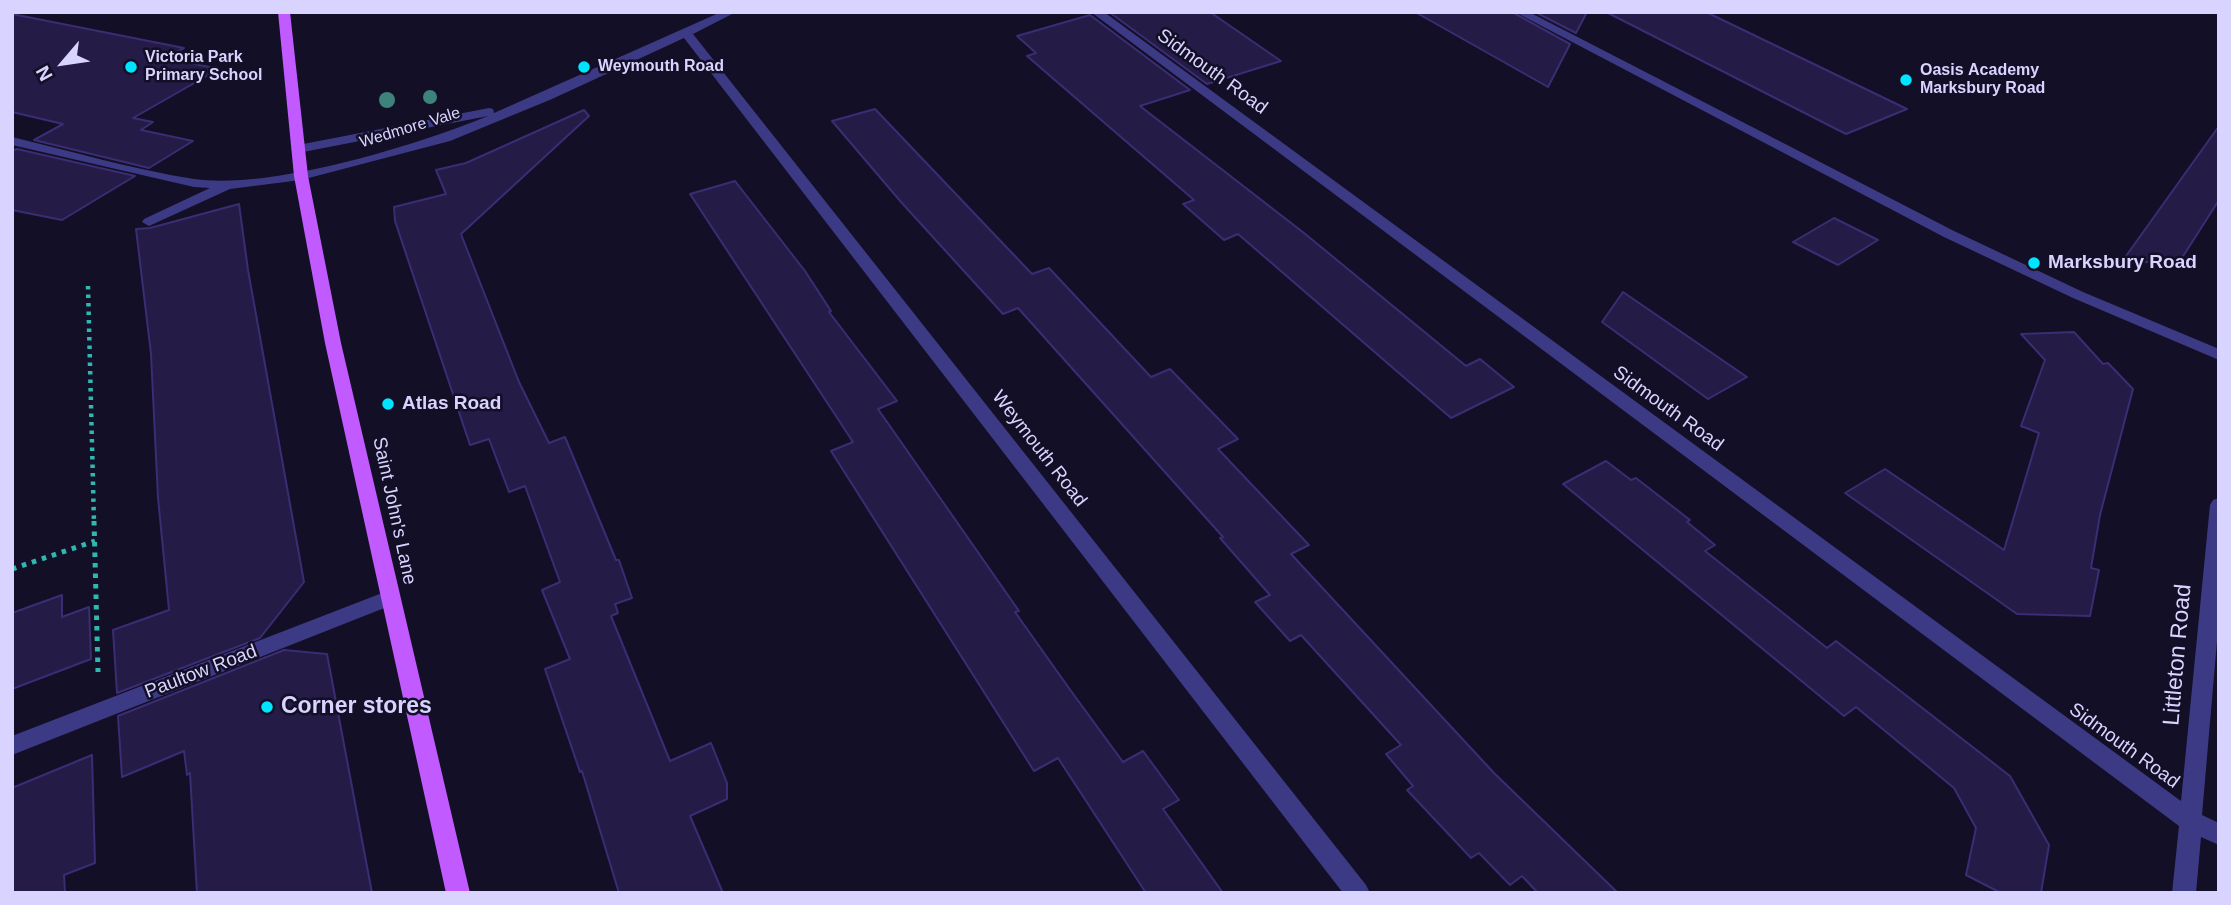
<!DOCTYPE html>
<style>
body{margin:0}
#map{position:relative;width:2231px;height:905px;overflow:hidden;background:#130f26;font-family:Helvetica,sans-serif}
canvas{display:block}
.frame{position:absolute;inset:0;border:14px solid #d9d4ff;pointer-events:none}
.north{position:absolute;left:28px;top:28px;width:70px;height:70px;-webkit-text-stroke:5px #130f26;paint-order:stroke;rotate:241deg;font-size:19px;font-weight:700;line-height:28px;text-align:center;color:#d9d4ff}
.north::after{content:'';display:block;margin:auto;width:24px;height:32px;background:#d9d4ff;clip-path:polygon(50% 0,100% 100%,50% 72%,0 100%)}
</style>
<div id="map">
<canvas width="2231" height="905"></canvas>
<div class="frame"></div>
<div class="north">N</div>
</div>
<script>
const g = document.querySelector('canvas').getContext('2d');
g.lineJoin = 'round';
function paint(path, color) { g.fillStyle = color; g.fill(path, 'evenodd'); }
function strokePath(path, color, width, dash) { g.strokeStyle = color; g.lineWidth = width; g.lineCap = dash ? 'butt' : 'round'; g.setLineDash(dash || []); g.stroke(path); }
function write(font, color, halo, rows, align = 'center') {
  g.font = font + ' Helvetica,sans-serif'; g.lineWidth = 5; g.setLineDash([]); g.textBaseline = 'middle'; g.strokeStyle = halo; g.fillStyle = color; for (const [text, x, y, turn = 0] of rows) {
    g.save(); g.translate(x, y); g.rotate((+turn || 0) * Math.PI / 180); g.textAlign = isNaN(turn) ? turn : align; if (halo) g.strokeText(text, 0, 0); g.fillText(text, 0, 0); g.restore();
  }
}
const building = new Path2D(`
 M1109,12h101l71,49 -74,23z
 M1415,12h97l58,32 -22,43z
 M1535,12h52l-11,21z
 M1606,12h100l201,97 -61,25z
 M12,14l172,34 -19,10 54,11 -86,49 20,4 -12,8 52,11 -44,27 -115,-28 29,-16 -51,-12z
 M1090,15l100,75 -50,16 164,127 162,133 14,-7 34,28 -63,31 -213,-184 -14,6 -41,-36 11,-4 -167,-144 9,-3 -19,-17z
 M875,109l157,165 17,-6 102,109 19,-8 68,70 -20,10 91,96 -18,9 203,219 124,120h-80l-16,-17 -12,9 -31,-32 -8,5 -64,-68 6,-4 -27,-32 15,-9 -100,-110 -11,6 -35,-39 15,-7 -50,-57 3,-1 -205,-229 -15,6 -102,-112 -69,-81z
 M584,110l5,6 -128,118 58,148 30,61 16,-6 51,123h3l13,38 -17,6 3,9 -7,3 59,145 41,-18 16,40v16l-37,17 33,77h-104l-37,-122 -2,1 -35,-103 25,-10 -28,-69 18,-8 -35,-96 -16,6 -20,-53 -19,6 -75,-224 -1,-14 52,-13 -10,-24 30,-7z
 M2219,126v74l-39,61 -59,2z
 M17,149l118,27 -73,44 -50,-10v-59z
 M735,181l70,90 26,40 -2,1 68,89 -19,8 141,202 -4,1 56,79 52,71 20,-11 36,49 -16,9 60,84h-77l-88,-135 -24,13 -203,-320 22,-9 -163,-248z
 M239,204l9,66 56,312 -44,56 -143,55 -4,-63 56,-20 -11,-112 -7,-144 -15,-125 14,-1z
 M1834,218l44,22 -40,25 -45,-23z
 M1623,292l124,85 -39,22 -106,-77z
 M2074,332l29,32 5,-1 25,26 -33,126 -9,53 8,2 -9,46 -73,-2 -172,-121 40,-24 119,81 35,-117 -18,-7 24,-66 -24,-26z
 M1606,461l25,19 5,-2 54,42 -3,2 28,23 -10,6 122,97 9,-7 174,135 39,69 -8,48h-40l-35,-18 10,-47 -22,-40 -98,-81 -12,9 -281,-232z
 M62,595v22l27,-10 2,52 -79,30v-76z
 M284,650l43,4 45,239h-175l-7,-120 -3,2 -3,-24 -62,26 -4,-61z
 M92,755l3,108 -31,12 1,18h-53v-105z`);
const pathFar1 = new Path2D(`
 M88,286l6,237`);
const path = new Path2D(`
 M94,521l4,151
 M12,569l83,-28`);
const minor = new Path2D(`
 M721,12h15l-43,22 673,851 4,8h-27l-659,-855 -132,61 -102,42 -149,39 -71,9 -81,37 -7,-4 2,-3 66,-31 -16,-1 -182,-42v-8c59,14 123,33 182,42 78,11 220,-33 294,-63l-190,37 -7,-4 2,-3 196,-38 4,1 1,4z
 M1091,12h13l1077,789 29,-296 3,-5 6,-2v120l-17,197 17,8v22l-18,-8 -5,56h-24l7,-67z
 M1515,12h14l425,219 129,61 136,57v11l-146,-62 -129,-61z
 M390,590l7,3 3,5 -3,5 -385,152v-19z`);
const major = new Path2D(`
 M278,12h12l18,164 33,167 129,550h-24l-121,-550 -31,-167z`);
const trees = [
 [430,97,7],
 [387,100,8]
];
const markers = [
 [131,67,7,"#00e5ff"],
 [584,67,7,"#00e5ff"],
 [1906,80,7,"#00e5ff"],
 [2034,263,7,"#00e5ff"],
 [388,404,7,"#00e5ff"],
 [267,707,7,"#00e5ff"]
];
const farPoinames = [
 ["Victoria Park",145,58],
 ["Primary School",145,76],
 ["Weymouth Road",598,67],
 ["Oasis Academy",1920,71],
 ["Marksbury Road",1920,89]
];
const farStreetnames = [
 ["Wedmore Vale",410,128,-17]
];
const streetNames = [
 ["Sidmouth Road",1212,72,36],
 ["Sidmouth Road",1668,409,36],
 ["Weymouth Road",1039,449,52],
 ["Saint John's Lane",394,511,78],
 ["Paultow Road",201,672,-21],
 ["Sidmouth Road",2124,746,36]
];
const poiNames = [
 ["Marksbury Road",2048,263],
 ["Atlas Road",402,404]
];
const nearStreetnames = [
 ["Littleton Road",2178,655,-85]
];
const nearPoinames = [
 ["Corner stores",281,707]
];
paint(building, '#241b47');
strokePath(building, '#3b2d73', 2);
strokePath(pathFar1, '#2fb8b0', 4.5, [3.5, 5]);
strokePath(path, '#2fb8b0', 5, [4.5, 6]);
paint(minor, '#3d3a85');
paint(major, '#c25bff');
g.fillStyle = '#3d827b';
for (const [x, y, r] of trees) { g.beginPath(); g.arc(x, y, r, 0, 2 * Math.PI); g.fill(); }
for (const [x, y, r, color] of markers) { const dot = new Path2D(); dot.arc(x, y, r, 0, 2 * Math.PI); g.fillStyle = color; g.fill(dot); strokePath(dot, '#130f26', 2.5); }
write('bold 16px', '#d9d4ff', '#130f26', farPoinames, 'left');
write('16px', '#d9d4ff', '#130f26', farStreetnames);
write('19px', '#d9d4ff', '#130f26', streetNames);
write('bold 19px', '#d9d4ff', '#130f26', poiNames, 'left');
write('23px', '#d9d4ff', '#130f26', nearStreetnames);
write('bold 23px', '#d9d4ff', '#130f26', nearPoinames, 'left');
</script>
